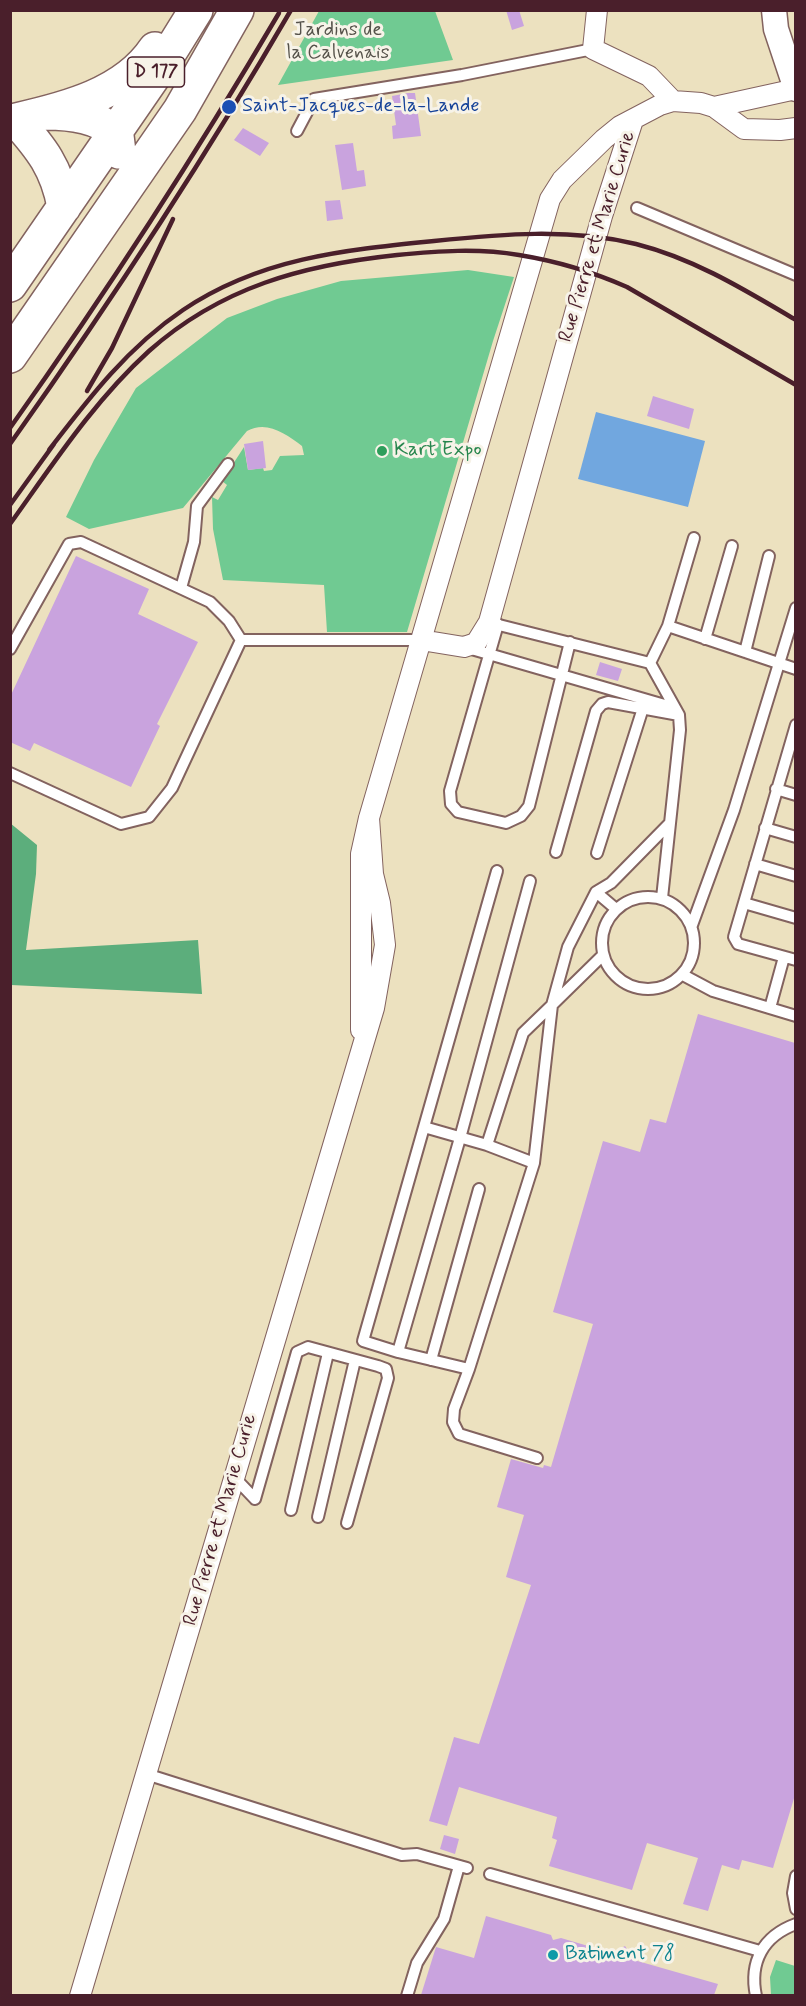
<!DOCTYPE html>
<style>
body{margin:0}
#map{position:relative;width:806px;height:2006px;overflow:hidden;background:#ece1bf;font-family:Mynerve,sans-serif}
canvas{display:block}
.frame{position:absolute;inset:0;border:12px solid #4a1f2b;pointer-events:none}
</style>
<div id="map">
<canvas width="806" height="2006"></canvas>
<div class="frame"></div>
</div>
<script>
const g = document.querySelector('canvas').getContext('2d');
g.lineJoin = 'round';
function paint(path, color) { g.fillStyle = color; g.fill(path, 'evenodd'); }
function strokePath(path, color, width, dash) { g.strokeStyle = color; g.lineWidth = width; g.lineCap = dash ? 'butt' : 'round'; g.setLineDash(dash || []); g.stroke(path); }
function write(font, color, halo, rows, align = 'center') {
  g.font = font + ' Mynerve,sans-serif'; g.lineWidth = 6; g.setLineDash([]); g.textBaseline = 'middle'; g.strokeStyle = halo; g.fillStyle = color; for (const [text, x, y, turn = 0] of rows) {
    g.save(); g.translate(x, y); g.rotate((+turn || 0) * Math.PI / 180); g.textAlign = isNaN(turn) ? turn : align; if (halo) g.strokeText(text, 0, 0); g.fillText(text, 0, 0); g.restore();
  }
}
const green = new Path2D(`
 M319,11h116l18,49 -175,25z
 M468,270l46,7 -21,64 -86,291h-80l-3,-47 -101,-5 -10,-51 -1,-32 6,3 9,-15 -5,-4 22,-34 4,23 15,-2 1,3 8,-1 8,-14 24,-1 -2,-9c-16,-12 -35,-26 -55,-15l-64,77 -94,21 -23,-12 28,-57 42,-72 91,-70 50,-19 64,-18z
 M776,1960l19,6v29h-24l-1,-18z`);
const forest = new Path2D(`
 M10,823l27,22 -1,29 -10,76 172,-10 4,54 -191,-9z`);
const water = new Path2D(`
 M596,412l109,29 -17,66 -110,-28z`);
const building = new Path2D(`
 M506,10h13l5,16 -12,4z
 M408,93h7l6,43 -28,3 -1,-13 4,-1 -4,-29z
 M243,128l26,15 -9,13 -26,-16z
 M353,143l4,28 7,-1 2,16 -24,4 -7,-45z
 M340,200l3,19 -16,2 -2,-20z
 M653,396l41,13 -5,20 -42,-13z
 M263,441l3,27 -18,2 -4,-26z
 M76,556l73,33 -11,25 60,28 -41,82 3,2 -29,61 -97,-44 -4,8 -20,-9v-45z
 M600,662l22,7 -4,12 -22,-6z
 M698,1014l97,29v752l-22,73 -31,-8 -3,10 -17,-5 -14,46 -25,-7 15,-46 -51,-15 -15,47 -83,-24 8,-26 -5,-2 5,-21 -98,-30 -12,39 -18,-5 25,-84 25,7 52,-159 -25,-8 18,-62 -27,-8 14,-48 32,9 1,-3 7,2 42,-143 -40,-12 50,-171 37,11 10,-33 16,4z
 M444,1835l15,4 -4,15 -15,-5z
 M486,1916l65,19 2,5 8,-2 51,15 13,-7 9,14 84,24 -4,11h-293l15,-48 38,11z`);
const service = new Path2D(`
 M297,131l17,-32 148,-24 131,-26
 M637,208l159,67
 M181,588l13,-46 3,-36 31,-42
 M491,623l159,40 29,52 1,15 -18,168
 M498,624l-48,167 1,13 7,8 48,11 15,-7 8,-10 41,-164
 M668,626l128,43
 M705,639l27,-93
 M241,640h180
 M468,648l207,60
 M10,649l59,-105 12,-2 129,60 19,19 12,19 -69,148 -23,29 -28,7 -111,-51
 M745,652l24,-96
 M650,663l18,-37 26,-88
 M796,725l-62,212 4,7 58,16
 M776,789l20,6
 M765,828l31,9
 M556,852l40,-141 6,-7 6,-2 71,13
 M597,853l46,-145
 M755,864l41,12
 M596,892l20,17
 M602 943a46 46 0 1 1 92 0a46 46 0 1 1-92 0Z
 M744,903l52,15
 M692,925l42,-115 62,-202
 M683,975l30,16 83,25
 M770,1008l14,-51
 M424,1127l63,18 47,18
 M487,1145l36,-112 29,-28 16,-58 28,-55 15,-9 59,-60
 M398,1352l62,-214 70,-257
 M431,1360l48,-171
 M469,1369l-71,-17 -35,-11 134,-470
 M537,1458l-78,-24 -6,-12 1,-13 15,-40 65,-206 18,-158 51,-50
 M234,1477l21,22
 M255,1499l42,-147 11,-5 70,19 8,3 2,9 -41,145
 M291,1510l37,-157
 M318,1517l37,-157
 M146,1774l256,81 15,-1 50,14
 M490,1874l270,77
 M796,1876l-3,17 3,16
 M407,1996l10,-33 27,-44 15,-53
 M756,1996c-7,-34 7,-60 40,-72`);
const minor = new Path2D(`
 M597,10l-4,39 56,27 24,25
 M714,107l82,-18
 M421,640l43,7 12,-4 13,-21 113,-406 31,-96
 M361,1030v-176l8,-36 181,-619 12,-19 42,-41 16,-13 40,-21 13,-4 28,2 13,4 30,22 36,1 16,-2
 M80,1996l294,-988 11,-63 -5,-42 -7,-29 -4,-56`);
const tertiary = new Path2D(`
 M774,10l2,19 20,60`);
const trunk = new Path2D(`
 M46,113c22,0 57,3 71,23l2,16
 M16,120c49,-11 109,-26 139,-71
 M16,120c25,28 41,48 48,87
 M10,285l155,-225 31,-50
 M10,356l170,-246 57,-100`);
const rail = new Path2D(`
 M87,391l25,-43 61,-129
 M10,428c96,-135 185,-272 269,-415
 M10,444c100,-141 194,-284 281,-434
 M49,450c40,-52 79,-103 134,-140 77,-52 161,-60 251,-69 68,-7 135,-13 202,3 59,15 109,46 160,76
 M10,505l44,-61
 M10,524c43,-60 84,-123 139,-173 72,-64 154,-86 248,-96 41,-4 81,-7 122,0 37,6 74,17 108,32l169,98`);
const markers = [
 [229,107,8,"#1a4fb4"],
 [382,451,6,"#2e9e5b"],
 [553,1955,6,"#0f9aa8"]
];
const shields = [
 [156,72,57]
];
const shieldNames = [
 ["D 177",156,72]
];
const parkNames = [
 ["Jardins de",338,31],
 ["la Calvenais",338,54]
];
const transitNames = [
 ["Saint-Jacques-de-la-Lande",242,107]
];
const streetNames = [
 ["Rue Pierre et Marie Curie",598,237,-73],
 ["Rue Pierre et Marie Curie",221,1520,-74]
];
const leisureNames = [
 ["Kart Expo",394,451]
];
const cultureNames = [
 ["Batiment 78",565,1955]
];
paint(green, '#70ca92');
paint(forest, '#5cae7c');
paint(water, '#71a7df');
paint(building, '#c9a3de');
strokePath(service, '#83635f', 14);
strokePath(minor, '#83635f', 22);
strokePath(tertiary, '#83635f', 27);
strokePath(trunk, '#83635f', 36);
strokePath(service, '#fff', 10);
strokePath(minor, '#fff', 20);
strokePath(tertiary, '#fff', 24);
strokePath(trunk, '#fff', 33);
strokePath(rail, '#4a1f2b', 4.5);
for (const [x, y, r, color] of markers) { const dot = new Path2D(); dot.arc(x, y, r, 0, 2 * Math.PI); g.fillStyle = color; g.fill(dot); strokePath(dot, '#f7f3e8', 2); }
for (const [x, y, w] of shields) { const box = new Path2D(); box.roundRect(x - w / 2, y - 15, w, 30, 4.5); g.fillStyle = '#f7f3e8'; g.fill(box); strokePath(box, '#4a1f2b', 1.5); }
write('bold 18px', '#4a1f2b', null, shieldNames);
write('20px', '#55524a', '#f7f3e8', parkNames);
write('20px', '#164399', '#f7f3e8', transitNames, 'left');
write('20px', '#4a1f2b', '#f7f3e8', streetNames);
write('20px', '#27864d', '#f7f3e8', leisureNames, 'left');
write('20px', '#0d838f', '#f7f3e8', cultureNames, 'left');
</script>
